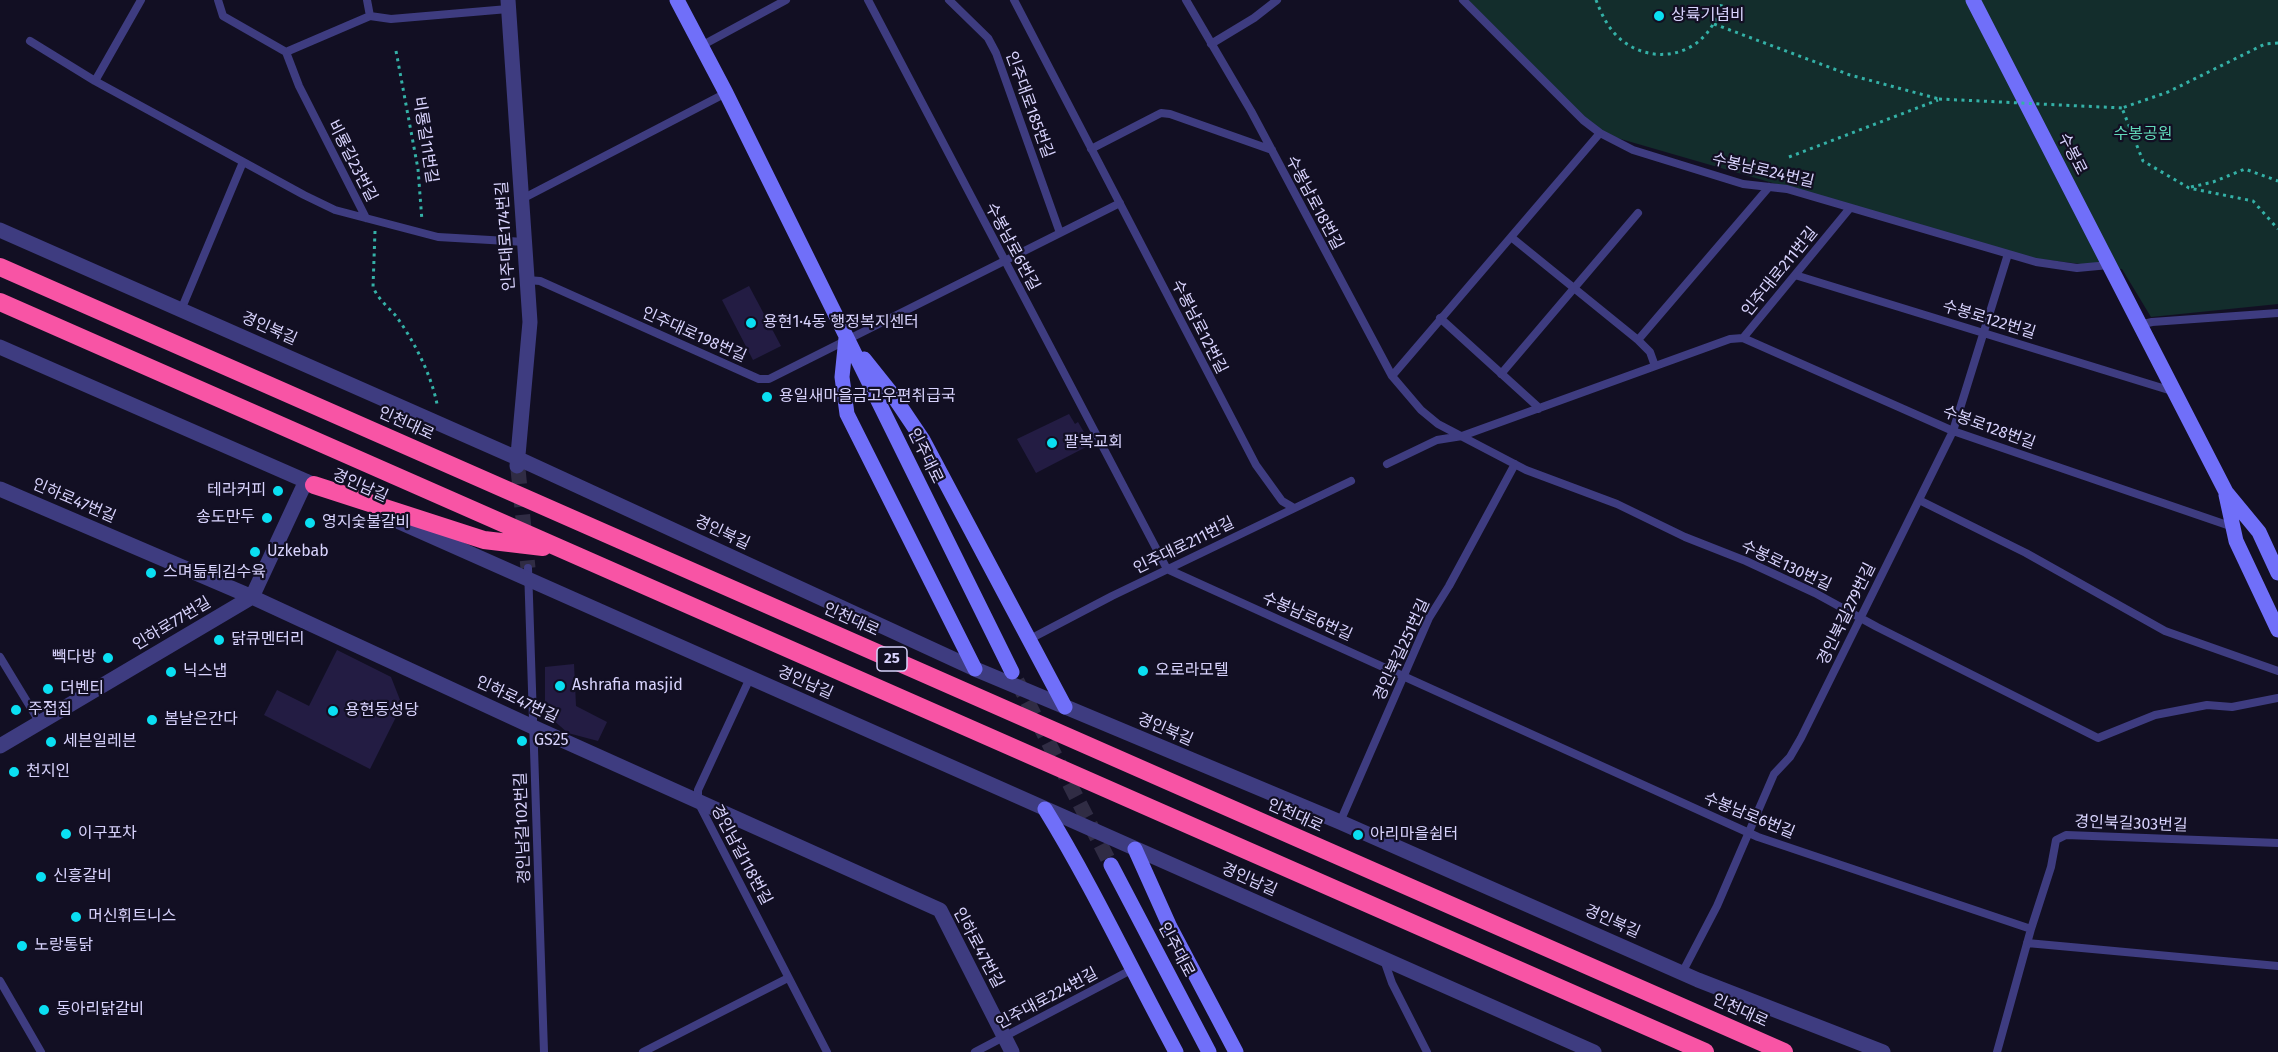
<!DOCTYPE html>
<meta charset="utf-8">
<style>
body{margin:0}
canvas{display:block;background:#120f23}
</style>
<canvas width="2278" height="1052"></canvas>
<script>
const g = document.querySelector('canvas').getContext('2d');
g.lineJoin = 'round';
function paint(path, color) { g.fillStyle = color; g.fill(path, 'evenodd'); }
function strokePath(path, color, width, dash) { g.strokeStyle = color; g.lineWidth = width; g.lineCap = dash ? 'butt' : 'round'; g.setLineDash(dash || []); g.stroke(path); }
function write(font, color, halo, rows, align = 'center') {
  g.font = font + ' "Fira Sans","Noto Sans KR",sans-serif'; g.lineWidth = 4.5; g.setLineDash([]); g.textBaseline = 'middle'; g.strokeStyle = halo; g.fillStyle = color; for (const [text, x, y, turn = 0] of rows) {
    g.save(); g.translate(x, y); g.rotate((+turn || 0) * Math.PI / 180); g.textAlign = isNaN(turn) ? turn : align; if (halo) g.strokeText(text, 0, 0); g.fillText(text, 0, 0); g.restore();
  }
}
const green = new Path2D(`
 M1467,0h811v304l-127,13 -29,-48 -90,-11 -432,-125z`);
const building = new Path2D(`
 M749,286l32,60 -28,14 -31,-60z
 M1069,414l6,10 3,-2 7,12 -4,3 5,10 -50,26 -19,-34z
 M337,650l54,27 11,28 -32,64 -106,-54 13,-25 32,16z
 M574,664l2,42 31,16 -9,19 -30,-8 -16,-14 -7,-9v-43z`);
const streetTunnel = new Path2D(`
 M518,469l10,99`);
const secondaryTunnel = new Path2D(`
 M1017,681l94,184`);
const path = new Path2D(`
 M1596,0c5,13 11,26 21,36 25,25 67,25 90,-3 7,-9 14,-21 15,-33
 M1714,24l136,51 89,24
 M2278,43l-13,1 -97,48 -46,16 21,53 46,27 64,13 25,28
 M396,51l22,118 4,52
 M1789,157l149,-57
 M2191,187l22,-5 32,-13 33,12
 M375,231l-2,56c5,12 15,20 23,29 18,25 35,58 41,88`);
const lane = new Path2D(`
 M218,0l5,16 63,36 13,34 67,132
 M367,0l3,16
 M868,0l299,569 591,268 273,92
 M949,0l39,38 8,15 64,180
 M1014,0l242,465 26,36 12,7
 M1186,0l65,111 141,265 29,34 17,14 88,46 91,34 68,33 61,24 69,32 62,34 221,111 57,-23 52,-10 25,2 46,-9
 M1463,0l120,120 17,13 33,17 110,34 44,5 249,73 41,6 32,-3
 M30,41l65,40 209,114 31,15 103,27 87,5
 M1211,44l43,-26 23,-18
 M701,46l85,-46
 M286,52l84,-36 21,3 117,-10
 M95,81l46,-81
 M1091,149l70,-36 9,1 102,36
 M522,199l204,-106
 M1511,237l127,103 12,12 5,14
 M1795,275l377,116
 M527,280l13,1 219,98h10l351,-176
 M181,310l62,-148
 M1440,318l97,88 1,3
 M2139,325l13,-3 126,-9
 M1743,338l210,93 280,96
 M1638,340l131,-153
 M1501,374l137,-161
 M1392,376l208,-243
 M1387,464l50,-24 25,-4 268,-97 13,-1 107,-130
 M1919,500l107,53 139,78 113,40
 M528,568l16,484
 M1030,639l82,-43 239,-115
 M0,657l40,66
 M750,678l-52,112v12l129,250
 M1340,822l89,-204 20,-32 66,-122
 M2027,943l251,23
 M1384,960l8,23 35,69
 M1682,973l35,-67 57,-132 16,-17 11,-19 152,-307 55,-177
 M0,981l41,71
 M643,1052l145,-74
 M975,1052l156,-82
 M1997,1052l34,-123 20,-62 5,-27 10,-5 212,8`);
const street = new Path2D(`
 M508,0l22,322 -13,144
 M0,230l517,228 458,211 365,153 358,158 185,72
 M0,347l324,142
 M0,489l252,108 281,130 407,183 72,142
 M379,513l1215,539
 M0,746l252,-149 54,-116`);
const secondary = new Path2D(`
 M677,0l49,93 286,579
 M1973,0l253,492 33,40 19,41
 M846,338l-4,39 5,37 128,255
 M864,359l28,35 31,46 142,267
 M2226,495l10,46 42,89
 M1045,809c48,78 87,162 131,243
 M1135,849l35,78 66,125
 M1111,865l98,187`);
const highway = new Path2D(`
 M0,267l1784,785
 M0,302l1705,750
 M314,485l170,55 59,7`);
const pathBridge = new Path2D(`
 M1939,99l183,9`);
const markers = [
 [1659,16,6,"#0adff2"],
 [751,323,6,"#0adff2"],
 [767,397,6,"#0adff2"],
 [1052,443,6,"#0adff2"],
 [278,491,6,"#0adff2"],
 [267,518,6,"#0adff2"],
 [310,523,6,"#0adff2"],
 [255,552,6,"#0adff2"],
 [151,573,6,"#0adff2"],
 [219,640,6,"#0adff2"],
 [108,658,6,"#0adff2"],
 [1143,671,6,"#0adff2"],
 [171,672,6,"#0adff2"],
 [560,686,6,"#0adff2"],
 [48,689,6,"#0adff2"],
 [16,710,6,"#0adff2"],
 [333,711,6,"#0adff2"],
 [152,720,6,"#0adff2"],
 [522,741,6,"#0adff2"],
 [51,742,6,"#0adff2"],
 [14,772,6,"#0adff2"],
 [66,834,6,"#0adff2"],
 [1358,835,6,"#0adff2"],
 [41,877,6,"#0adff2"],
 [76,917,6,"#0adff2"],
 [22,946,6,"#0adff2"],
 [44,1010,6,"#0adff2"]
];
const shields = [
 [892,659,30]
];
const shieldNames = [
 ["25",892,659]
];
const poiNames = [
 ["상륙기념비",1671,16],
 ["용현1·4동 행정복지센터",763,323],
 ["용일새마을금고우편취급국",779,397],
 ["팔복교회",1064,443],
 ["테라커피",266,491,"right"],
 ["송도만두",255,518,"right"],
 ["영지숯불갈비",322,523],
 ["Uzkebab",267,552],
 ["스며듦튀김수육",163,573],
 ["닭큐멘터리",231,640],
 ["빽다방",96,658,"right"],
 ["오로라모텔",1155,671],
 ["닉스냅",183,672],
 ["Ashrafia masjid",572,686],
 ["더벤티",60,689],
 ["주접집",28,710],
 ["용현동성당",345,711],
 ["봄날은간다",164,720],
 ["GS25",534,741],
 ["세븐일레븐",63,742],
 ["천지인",26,772],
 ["이구포차",78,834],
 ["아리마을쉼터",1370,835],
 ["신흥갈비",53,877],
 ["머신휘트니스",88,917],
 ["노랑통닭",34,946],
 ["동아리닭갈비",56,1010]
];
const streetNames = [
 ["인주대로185번길",1029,105,70],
 ["비룡길11번길",425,140,81],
 ["수봉로",2072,154,63],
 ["비룡길23번길",352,161,63],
 ["수봉남로24번길",1763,171,13],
 ["수봉남로18번길",1314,203,62],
 ["인주대로174번길",506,236,-94],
 ["수봉남로6번길",1012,247,62],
 ["인주대로211번길",1780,272,-51],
 ["수봉로122번길",1989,320,17],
 ["수봉남로12번길",1199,327,63],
 ["경인북길",269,329,24],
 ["인주대로198번길",694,335,24],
 ["인천대로",406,424,24],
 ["수봉로128번길",1989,428,20],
 ["인주대로",925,456,64],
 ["경인남길",360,486,24],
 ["인하로47번길",74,501,23],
 ["경인북길",722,533,25],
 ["인주대로211번길",1184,546,-26],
 ["수봉로130번길",1786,566,25],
 ["경인북길279번길",1847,614,-64],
 ["수봉남로6번길",1307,617,24],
 ["인천대로",851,620,24],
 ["인하로77번길",172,624,-31],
 ["경인북길251번길",1402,650,-65],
 ["경인남길",805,683,24],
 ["인하로47번길",517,700,25],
 ["경인북길",1165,730,23],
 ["인천대로",1295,816,24],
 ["수봉남로6번길",1749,816,22],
 ["경인북길303번길",2131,824,2],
 ["경인남길102번길",523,828,-92],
 ["경인남길118번길",741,855,62],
 ["경인남길",1249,880,24],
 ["경인북길",1612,922,24],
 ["인하로47번길",978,948,62],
 ["인주대로",1176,950,62],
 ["인주대로224번길",1047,999,-28],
 ["인천대로",1740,1011,24]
];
const parkNames = [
 ["수봉공원",2143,135]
];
paint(green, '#132d2c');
paint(building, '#231c43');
strokePath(streetTunnel, '#302c44', 15, [15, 8]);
strokePath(secondaryTunnel, '#302c44', 15, [15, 8]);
strokePath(path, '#34b1a7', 3, [3, 4.5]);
strokePath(lane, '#3e3c80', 8);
strokePath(street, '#3e3c80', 15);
strokePath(secondary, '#706ff9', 15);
strokePath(highway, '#f854a5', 18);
strokePath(pathBridge, '#34b1a7', 3, [3, 4.5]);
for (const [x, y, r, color] of markers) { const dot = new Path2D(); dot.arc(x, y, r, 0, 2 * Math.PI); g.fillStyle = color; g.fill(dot); strokePath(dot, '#120f23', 2); }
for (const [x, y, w] of shields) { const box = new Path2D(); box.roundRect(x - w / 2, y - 12, w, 24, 4.5); g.fillStyle = '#120f23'; g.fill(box); strokePath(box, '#d8d3fd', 1.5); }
write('bold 15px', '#d8d3fd', null, shieldNames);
write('16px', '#d8d3fd', '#120f23', poiNames, 'left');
write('16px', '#d8d3fd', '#120f23', streetNames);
write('16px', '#62daba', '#120f23', parkNames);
</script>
